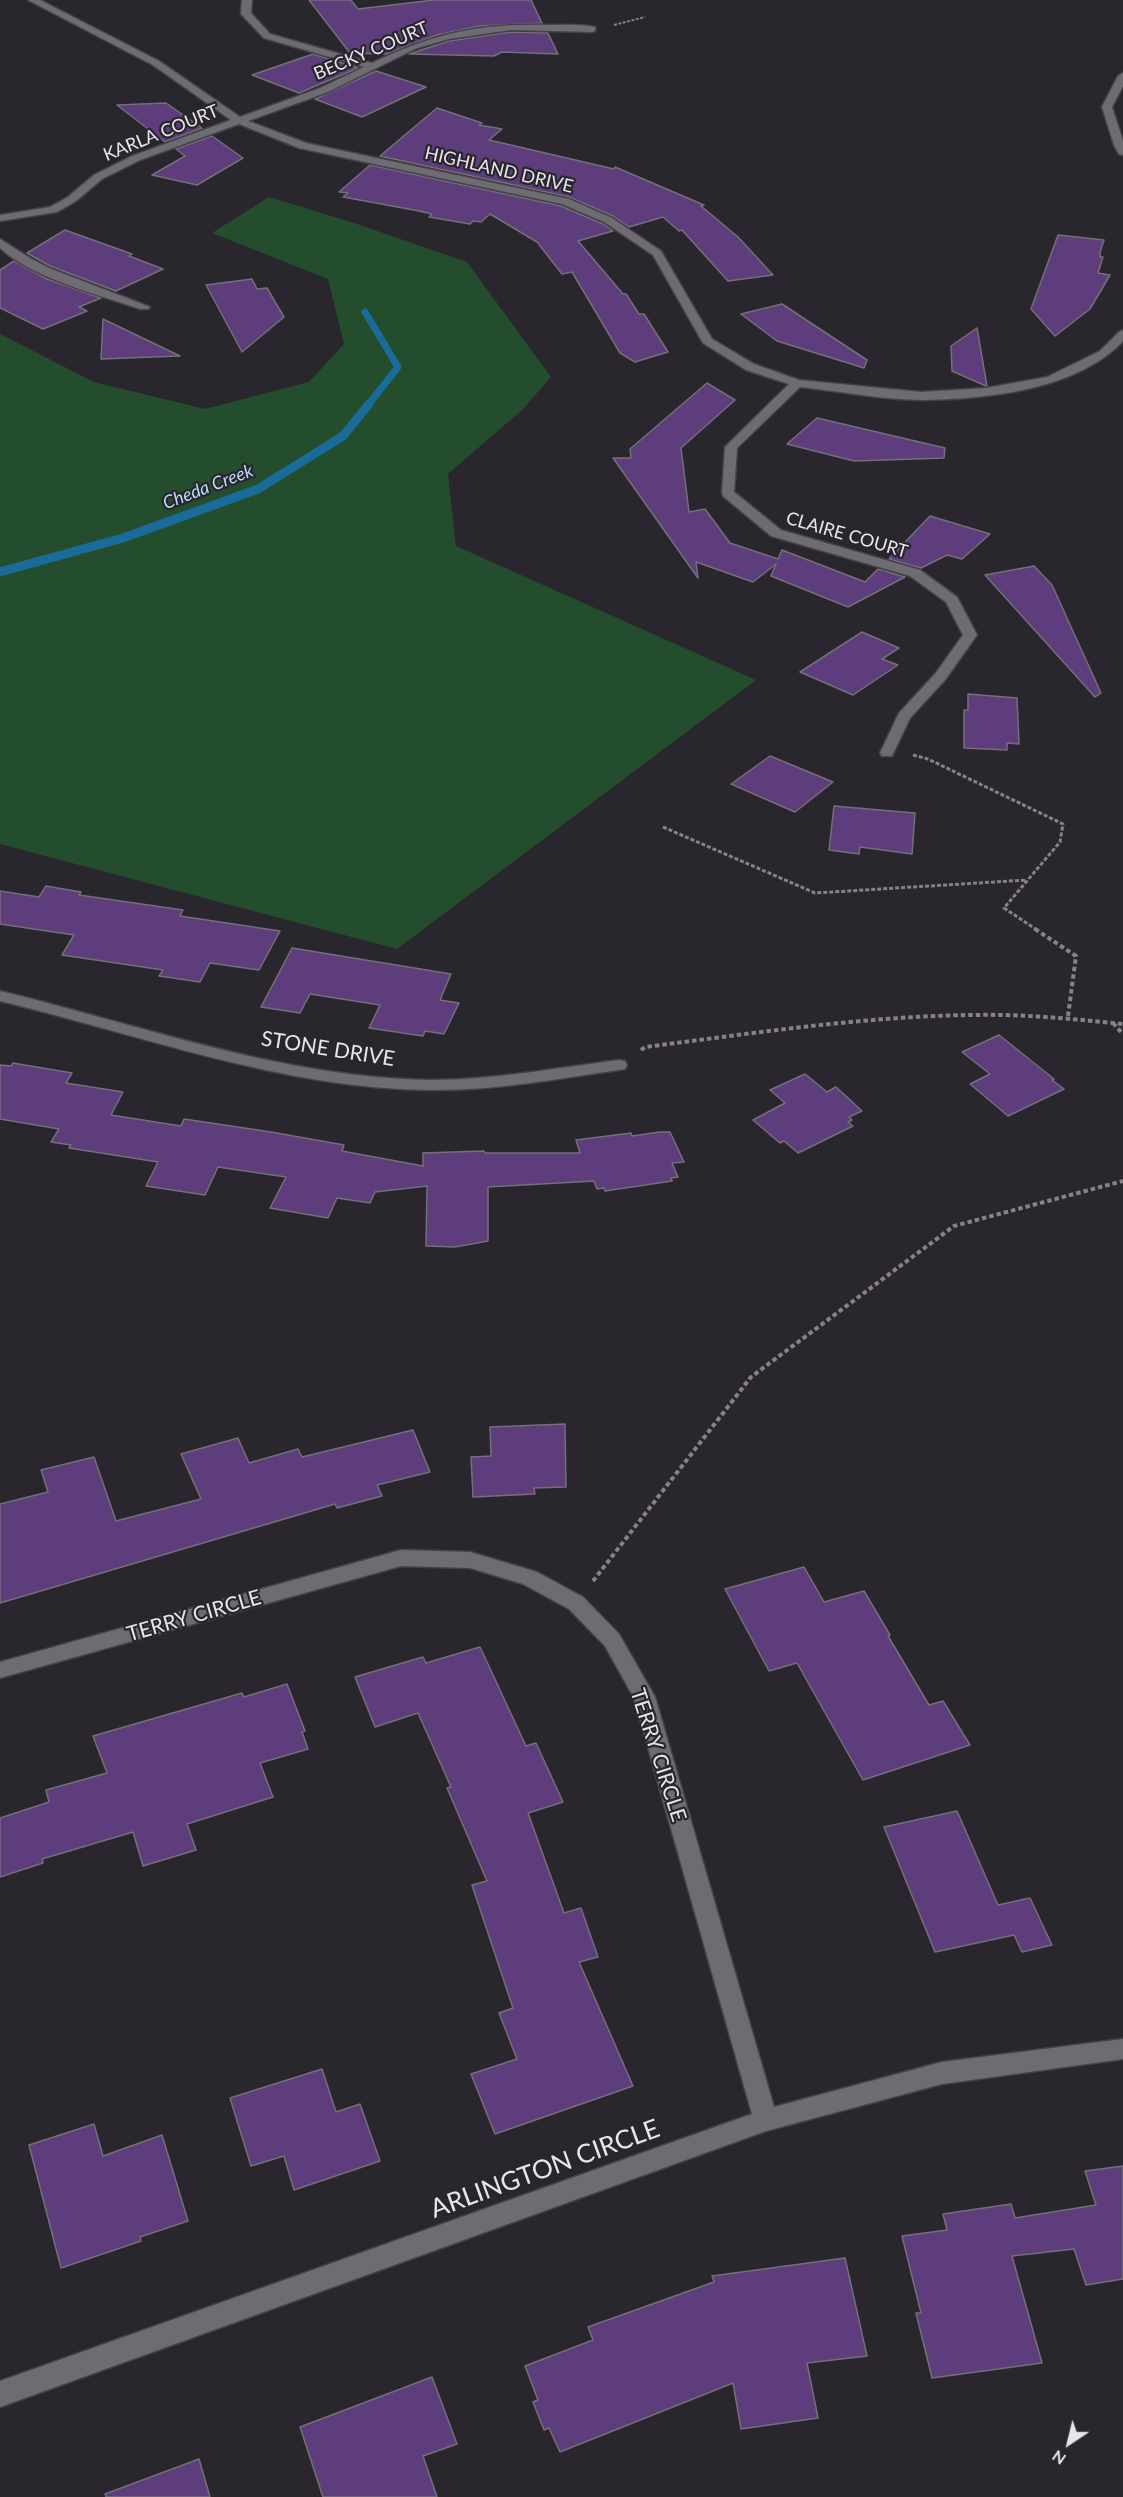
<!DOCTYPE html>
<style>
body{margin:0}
#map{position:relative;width:1123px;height:2497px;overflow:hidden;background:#2a262d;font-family:Lato,sans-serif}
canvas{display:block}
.north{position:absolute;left:1039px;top:2413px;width:60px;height:60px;-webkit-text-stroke:4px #2a262d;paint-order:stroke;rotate:215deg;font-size:16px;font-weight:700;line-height:24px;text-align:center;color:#e8e5ea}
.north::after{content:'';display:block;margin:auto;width:21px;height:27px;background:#e8e5ea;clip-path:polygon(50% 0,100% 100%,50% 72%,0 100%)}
</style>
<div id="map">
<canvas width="1123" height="2497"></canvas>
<div class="north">N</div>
</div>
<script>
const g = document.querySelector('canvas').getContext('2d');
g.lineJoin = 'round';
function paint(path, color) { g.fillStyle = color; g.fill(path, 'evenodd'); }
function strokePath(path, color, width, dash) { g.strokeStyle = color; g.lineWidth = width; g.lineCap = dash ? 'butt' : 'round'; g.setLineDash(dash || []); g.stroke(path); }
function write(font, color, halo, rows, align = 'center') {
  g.font = font + ' Lato,sans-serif'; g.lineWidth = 4.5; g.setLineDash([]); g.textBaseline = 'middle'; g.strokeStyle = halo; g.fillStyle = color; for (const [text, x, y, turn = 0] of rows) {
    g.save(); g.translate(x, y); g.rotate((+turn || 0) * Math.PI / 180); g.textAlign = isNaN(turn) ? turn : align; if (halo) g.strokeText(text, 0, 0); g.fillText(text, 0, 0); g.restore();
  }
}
const green = new Path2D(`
 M269,197l85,26 113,39 84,115 -28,32 -75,65 8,72 300,134 -359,269 -397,-105v-510l94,48 111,27 104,-27 35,-38 -16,-65 -116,-46z`);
const streamFar1 = new Path2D(`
 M365,312l33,55 -30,38`);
const stream = new Path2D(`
 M0,572l123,-34 135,-49 85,-53 26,-32`);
const building = new Path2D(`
 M309,0h42l7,9 76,-9h97l11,23 -63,3 -42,9 -51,19 -36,-1z
 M511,32l37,1 10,21 -56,-2 -8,4 -85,-2 40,-13z
 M313,54l45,14 -59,25 -47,-18z
 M376,71l50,16 -64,30 -47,-18z
 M166,103l36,25 -37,14 -48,-37z
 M437,108l45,15 -3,2 23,4 -13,11 125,29 1,-2 89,38 -3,1 37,31 35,38 -45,6 -46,-51 -3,1 -16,-14 -34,10 -16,-11 -44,-19 -189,-41z
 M212,136l31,22 -46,27 -45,-10 33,-19 -9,-7z
 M370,165l191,41 42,18 10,7 -35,10 45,53h3l13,20h5l24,38 -33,10 -15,-9 -48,-81 -10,2 -25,-32 -47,-28 -9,8 -8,-1 -3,3 -41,-7 3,-3 -18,-4 -71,-13 5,-4 -9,-1z
 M65,230l67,24 -3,2 34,13 -47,22 -66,-25 -23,-13z
 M1058,235l46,5 -4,12v5h3l-5,16 12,2 -20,34 -35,27 -24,-27z
 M14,261l33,18 54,19 -22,9 8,4 -44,18 -43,-21v-38z
 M252,279l5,10 10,-1 17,29 -42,35 -36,-67z
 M782,304l85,56 -3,8 -87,-27 -36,-27z
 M103,319l77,37 -79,3z
 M977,328l10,58h-1l-34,-15 -1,-25z
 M707,383l28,17 -54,48 8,64 16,-3 25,34 48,16 4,-9 83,32 13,-13 27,8 -57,30 -77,-31 5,-12 -23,18 -57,-20 2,16 -85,-120h18l-1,-9z
 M817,418l128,30 -1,10 -90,3 -67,-17z
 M930,516l60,18 -28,25 -15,-4 -26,13 -32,-9z
 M1034,566l18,19 49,108 -6,4 -110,-122z
 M862,632l37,16 -17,11 16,6 -45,30 -53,-23z
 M968,694l49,4 2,46 -12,-1v7l-43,-2v-38h4z
 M770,756l63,26 -38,30 -64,-28z
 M834,806l81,7 -3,41 -52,-7 -1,7 -30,-4z
 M46,886l35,6 -2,3 104,15 -3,6 100,15 -21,39 -49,-7 -10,19 -41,-6 4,-6 -101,-15 12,-20 -74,-11v-33l39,6z
 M292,948l159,26 -11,26 19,3 -15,31 -19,-3 -2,5 -54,-8 11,-23 -70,-11 -10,19 -39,-6z
 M999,1035l55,44 -2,1 12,9 -56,27 -38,-32 20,-10 -28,-22z
 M13,1063l59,10 -6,10 57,9 -12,23 70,11 3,-7 87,13 73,13 -2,6 81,15v-13l61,-2 1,2h95l-4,-13 55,-7 1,3 28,-4h10l14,30 -12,1 6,14 -7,1 1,3 -67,10 -1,-3 -7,1 -3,-8 -106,6v54l-33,6 -29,-1 1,-60 -52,6 -5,11 -33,-5 -9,20 -58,-10 16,-31 -68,-10 -13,28 -59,-9 12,-24 -89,-14 2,-3 -20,-3 8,-13 -59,-10v-54l11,1z
 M805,1074l22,18 9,-5 26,24 -13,6 3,3 -4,2 5,4 -55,27 -14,-12 -4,2 -27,-23 32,-17 -15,-13z
 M565,1424l1,63 -32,1 1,6 -62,3 -2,-40 20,-1 -1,-29z
 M413,1430l17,42 -53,13 5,11 -45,12 -2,-4 -335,99v-99l48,-12 -7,-22 53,-13 22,64 85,-22 -20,-45 57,-16 11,25 49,-14 4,8z
 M804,1567l20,35 40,-11 26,44 -2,1 41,69 14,-4 27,44 -107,35 -66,-117 -28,8 -44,-82z
 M480,1647l46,99 10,-3 27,59 -35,11 36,100 17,-5 17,49 -19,5 54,124 -138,48 -24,-60 46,-15 -18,-46 14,-5 -41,-123 15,-4 -40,-93 4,-1 -33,-74 -43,14 -20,-50 68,-20 3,6z
 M287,1684l18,47 -3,1 6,17 -48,14 13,34 -86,27 9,26 -53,16 -10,-34 -91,27 1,4 -43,14v-59l49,-16 -3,-12 61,-17 -14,-37 149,-43 2,4z
 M957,1811l41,94 32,-7 22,47 -30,7 -8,-17 -79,17 -51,-125z
 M322,2069l14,43 24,-8 20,57 -86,29 -10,-34 -33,10 -21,-68z
 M94,2124l9,32 59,-21 26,86 -48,16 1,4 -80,27 -32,-123z
 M1123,2166v113l-37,6 -12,-36 -62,7 30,107 -110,15 -16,-65h5l-19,-77 45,-6 -4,-16 68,-10 4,14 81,-13 -11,-34z
 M845,2258l22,98 -60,7 11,55 -77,11 -8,-46 -173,69 -11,-24 -5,2 -11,-28 5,-2 -13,-34 68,-26 -5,-13 126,-45 -2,-6z
 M432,2377l25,67 -34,12 14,41h-114l-23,-70z
 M199,2459l11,38h-104l-1,-3z`);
const pathFar2 = new Path2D(`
 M614,25l31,-8`);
const pathFar1 = new Path2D(`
 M913,755l15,4 135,65 -3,18 -56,66 33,22
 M663,827l152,66 212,-13`);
const path = new Path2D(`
 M1035,929l41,27 -8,60
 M1113,1023l10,11
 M641,1050l4,-3c119,-15 239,-34 360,-32 39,1 78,5 118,9
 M593,1581l158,-204 203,-151 169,-45`);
const minor = new Path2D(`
 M28,0h12l119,61 81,56 80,-29 44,-21 -100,-29 -23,-24 1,-14h10l-1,13 19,21 102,29c62,-30 109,-40 177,-38 15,0 32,-1 46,2v4l-3,1 -81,-2 -62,9 -32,9 -89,44 -80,29 58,22 263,56 43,19 49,33 51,88 42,25 45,16 122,12 65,-4 61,-11 53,-26 19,-19 4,-2v11c-46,49 -136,58 -201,59 -39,0 -83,-9 -122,-13l-63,61 -3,44 47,38 139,40 37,27 20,38 -32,45 -35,38 -18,38h-10l-2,-3 19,-40 36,-39 28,-39 -17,-33 -36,-26 -139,-40 -48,-40 -1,-3 3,-46 64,-63 -43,-14 -43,-27 -50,-88 -49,-33 -42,-18 -263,-56 -60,-24 -99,36 -38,19 -26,22 -19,11 -57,9v-6l50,-8 18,-10 26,-22 38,-19 99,-36 -78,-55z
 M1123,73v13l-11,21 11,34v14l-4,-1 -5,-9 -12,-38 16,-31z
 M0,239l30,19 19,10 101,39 -2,2h-8c-43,-15 -106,-30 -140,-61z
 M0,991c141,34 284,87 430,89 63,0 126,-12 189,-20l6,1 2,4 -2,4 -6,1c-63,9 -126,21 -189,20 -146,-1 -289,-55 -430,-89z
 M401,1550l69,2 67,20 46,25 36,37 36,63 119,410 168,-45 181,-23v20l-181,25 -176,47 -766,276v-26l752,-267 -118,-416 -29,-52 -36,-37 -46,-25 -53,-16 -69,-2 -401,112v-16z`);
const farStreetnames = [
 ["BECKY COURT",371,51,-23],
 ["KARLA COURT",161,133,-22],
 ["HIGHLAND DRIVE",499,170,13],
 ["CLAIRE COURT",847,535,16]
];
const farWaternames = [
 ["Cheda Creek",208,487,-21]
];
const streetNames = [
 ["STONE DRIVE",328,1049,9],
 ["TERRY CIRCLE",194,1616,-16],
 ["TERRY CIRCLE",658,1755,72]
];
const nearStreetnames = [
 ["ARLINGTON CIRCLE",545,2169,-20]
];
paint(green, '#244d2d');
strokePath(streamFar1, '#196c9a', 7);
strokePath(stream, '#196c9a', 9);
paint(building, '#5d3d7b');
strokePath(building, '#747078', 1.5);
strokePath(minor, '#454248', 3);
strokePath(pathFar2, '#868288', 2, [3, 1.5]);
strokePath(pathFar1, '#868288', 3, [4, 2]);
strokePath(path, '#868288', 4, [4.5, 3]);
paint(minor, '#6e6b73');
write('18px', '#e8e5ea', '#2a262d', farStreetnames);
write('italic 18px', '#b7dcf7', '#2a262d', farWaternames);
write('21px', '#e8e5ea', '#2a262d', streetNames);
write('26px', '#e8e5ea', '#2a262d', nearStreetnames);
</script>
